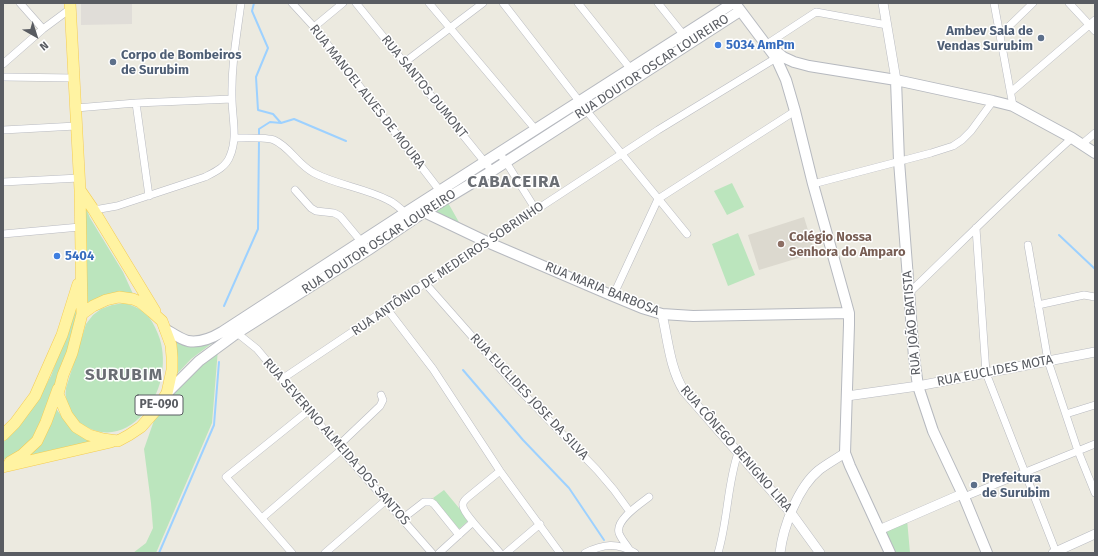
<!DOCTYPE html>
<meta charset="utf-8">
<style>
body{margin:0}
#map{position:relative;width:1098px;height:556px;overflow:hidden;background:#eceae0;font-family:"Fira Sans",sans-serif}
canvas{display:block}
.frame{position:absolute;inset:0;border:4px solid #595c62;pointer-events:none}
.north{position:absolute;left:16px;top:16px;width:40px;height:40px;-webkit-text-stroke:3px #fff;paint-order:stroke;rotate:141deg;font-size:11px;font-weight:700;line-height:16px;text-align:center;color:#595c62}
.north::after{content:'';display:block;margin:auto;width:14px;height:18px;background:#595c62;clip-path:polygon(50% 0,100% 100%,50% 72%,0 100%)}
</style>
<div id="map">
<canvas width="1098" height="556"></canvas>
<div class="frame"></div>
<div class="north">N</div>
</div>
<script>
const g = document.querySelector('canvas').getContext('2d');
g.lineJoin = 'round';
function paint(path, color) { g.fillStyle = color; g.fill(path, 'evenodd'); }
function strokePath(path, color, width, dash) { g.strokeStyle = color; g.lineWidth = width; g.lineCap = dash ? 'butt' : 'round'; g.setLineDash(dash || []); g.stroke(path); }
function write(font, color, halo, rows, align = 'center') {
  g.font = font + ' "Fira Sans",sans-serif'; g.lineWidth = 3; g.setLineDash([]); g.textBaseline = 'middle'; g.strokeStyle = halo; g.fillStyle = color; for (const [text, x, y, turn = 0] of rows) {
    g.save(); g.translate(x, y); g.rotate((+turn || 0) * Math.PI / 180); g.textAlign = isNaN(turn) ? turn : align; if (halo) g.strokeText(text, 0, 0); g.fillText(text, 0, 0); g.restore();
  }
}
const industrial = new Path2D(`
 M81,3h51v21l-51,1z`);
const education = new Path2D(`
 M804,217l11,36 -56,17 -11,-35z`);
const green = new Path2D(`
 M732,183l12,24 -17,8 -13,-24z
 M447,201l13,23 -28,-13z
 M84,208h2l4,10 33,54 10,22 -48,14z
 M738,233l17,42 -27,11 -16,-42z
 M124,303c19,5 27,13 34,31 5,12 6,26 4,39 -5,37 -41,76 -79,52 -8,-5 -17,-18 -17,-28 -1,-3 0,-6 0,-9l20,-64 7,-9 8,-6 11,-4z
 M76,308l1,2 -5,28 -32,87 -10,17 -15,12 -12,6v-18l5,-4c15,-20 31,-40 43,-62z
 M171,338c16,11 27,9 44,3l-24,18 -16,17z
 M218,349l-6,74 -56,130h-23l13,-10 7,-15 -2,-25 -7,-54 14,-40 10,-15z
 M55,409l2,1 6,8 33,24 -60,12h-6z
 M444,490l25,30 -10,9 -26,-31z
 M907,519l3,34h-18l-10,-23z`);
const stream = new Path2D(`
 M254,3l-2,8 16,37 -12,29 2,33 15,4 8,9 -11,-1 -11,7v7
 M281,123l13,-4 52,22
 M1059,235l36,34
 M224,306l34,-77 1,-89
 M463,370l60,70 46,48 35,52
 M159,553l55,-128 5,-63`);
const minor = new Path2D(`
 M20,3l23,26
 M292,3l22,24 126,164
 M356,3l136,168
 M429,3l107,127
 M503,3l83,107 101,124
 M578,3l55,69
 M658,3l28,35
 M994,3l19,103
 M1069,3l26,28
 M314,27l29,-24
 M1001,34l32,-31
 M767,44l49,-32 71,13
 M405,62l78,-59
 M3,64l40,-35 27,-20
 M3,77l71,1
 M1011,92l84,-72
 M136,103l13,93
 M76,108l60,-5 96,-4
 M3,130l73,-4
 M234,138c9,0 33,-1 40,2 16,7 24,25 40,33 23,12 51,15 74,27 7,3 12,8 17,13
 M1082,144l13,-11
 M499,153l7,9 30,48
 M3,182l76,-4
 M813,184l118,-31 22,-7 9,-6 9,-9 22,-30
 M295,190l16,18 5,3 18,2 6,3 24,29
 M93,209h7l17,-3 88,-29c10,-5 21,-10 25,-21 8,-19 2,-38 2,-58 -1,-32 5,-64 9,-95
 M976,228l10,145 70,179
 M3,234l77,-7
 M1028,245l20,116 30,90 17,42
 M425,283l89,101 83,86 17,20 16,22
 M909,293c54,-52 107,-105 163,-155
 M613,296l45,-97 137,-88
 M1038,305l46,-10 11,2
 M387,309l46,60 67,102 60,82
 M237,333l20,16 81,97 94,107
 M282,379l167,-112 209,-137 118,-72
 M1066,414l29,-9
 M338,446l42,-40 3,-6 -2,-5
 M500,471l-33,27c-2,2 -5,4 -4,8 0,8 31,39 37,47
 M964,497l131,-53
 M262,518l79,-68
 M402,519l22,-17h7l3,2 25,31
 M629,549c-3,-5 -8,-10 -10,-16 -4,-13 21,-29 30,-36
 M292,553l-66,-76 82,-66
 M325,553l60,-52
 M439,553l34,-31
 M506,553l34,-29
 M585,553c18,-9 32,-11 50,0
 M718,553c10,-33 9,-68 20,-100`);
const tertiary = new Path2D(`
 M883,3l13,77
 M662,314c6,26 8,55 22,77l107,122 29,40
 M847,396l71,-10 177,-34
 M879,530l83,-36
 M780,553c3,-26 18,-66 39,-83 8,-6 17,-11 26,-17
 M1053,553l42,-19`);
const secondary = new Path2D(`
 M737,6l39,52 10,22 9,31 18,73 33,118 3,11v12l-4,128 5,13 40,87
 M773,49l10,8 11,5 15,4 87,14 97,21 20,5 59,32 23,15
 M896,80l3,81 15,196 4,29 15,45 31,66 23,56
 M420,210l67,32 126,54 29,12 20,6 31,2 156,-3
 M165,329c7,4 15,10 23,12 12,2 24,-3 34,-9l183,-119 328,-210
 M167,393l32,-32 38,-28 131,-83 56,-38 68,-41 248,-160`);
const primary = new Path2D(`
 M70,3l10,187 2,124
 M80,190l13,19 62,102
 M119,297l14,2 7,3 12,10 10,9 9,24 1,12v13l-5,23 -11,17 -15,17 -12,8 -11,6 -15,-2 -14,-4 -13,-8 -9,-12 -9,-21 5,-19 9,-22 10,-39 11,-8 13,-6z
 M3,435l12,-12 20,-27 27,-61 16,-51
 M10,462l12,-7 15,-14 9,-19 12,-33
 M3,467l108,-25`);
const markers = [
 [1041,38,4,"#5c6f8a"],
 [718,45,4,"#3f7fe0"],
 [113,62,4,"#5c6f8a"],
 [781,244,4,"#8d6e63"],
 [57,256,4,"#3f7fe0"],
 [974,485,4,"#5c6f8a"]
];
const shields = [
 [159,405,48]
];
const shieldNames = [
 ["PE-090",159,405]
];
const serviceNames = [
 ["Ambev Sala de",1033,31,"right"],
 ["Vendas Surubim",1033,46,"right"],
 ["Corpo de Bombeiros",121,55],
 ["de Surubim",121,70],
 ["Prefeitura",982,478],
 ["de Surubim",982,493]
];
const shopNames = [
 ["5034 AmPm",726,45],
 ["5404",65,256]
];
const streetNames = [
 ["RUA DOUTOR OSCAR LOUREIRO",652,67,-33],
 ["RUA SANTOS DUMONT",424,87,51],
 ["RUA MANOEL ALVES DE MOURA",367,97,52],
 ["RUA DOUTOR OSCAR LOUREIRO",379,242,-33],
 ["RUA ANTÔNIO DE MEDEIROS SOBRINHO",448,269,-34],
 ["RUA MARIA BARBOSA",602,289,22],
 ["RUA JOÃO BATISTA",912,323,-95],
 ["RUA EUCLIDES MOTA",995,371,-11],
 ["RUA EUCLIDES JOSE DA SILVA",529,397,47],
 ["RUA SEVERINO ALMEIDA DOS SANTOS",336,442,49],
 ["RUA CÔNEGO BENIGNO LIRA",736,449,49]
];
const educationNames = [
 ["Colégio Nossa",789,237],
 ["Senhora do Amparo",789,252]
];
const districtNames = [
 ["CABACEIRA",514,182],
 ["SURUBIM",124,375]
];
paint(industrial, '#e0ddd8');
paint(education, '#dcd9cf');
paint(green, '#bbe5bd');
strokePath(stream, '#9dd1ff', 2);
strokePath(minor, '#b8bac0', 8);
strokePath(tertiary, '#b8bac0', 10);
strokePath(secondary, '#b6b9bf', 12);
strokePath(primary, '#f4cc52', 12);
strokePath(minor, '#fff', 7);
strokePath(tertiary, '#fff', 9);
strokePath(secondary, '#fff', 10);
strokePath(primary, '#fff3a2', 11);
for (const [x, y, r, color] of markers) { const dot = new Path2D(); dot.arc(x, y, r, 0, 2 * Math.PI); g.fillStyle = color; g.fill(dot); strokePath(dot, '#fff', 1.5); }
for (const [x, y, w] of shields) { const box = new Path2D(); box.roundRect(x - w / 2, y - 10, w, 20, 3); g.fillStyle = '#fff'; g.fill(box); strokePath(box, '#595c62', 1); }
write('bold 12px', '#595c62', null, shieldNames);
write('bold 13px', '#4e5e75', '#fff', serviceNames, 'left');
write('bold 13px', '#366cbe', '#fff', shopNames, 'left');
write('13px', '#595c62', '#fff', streetNames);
write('bold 13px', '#785e54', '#fff', educationNames, 'left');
g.letterSpacing = '1px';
write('bold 17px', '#6a6e74', '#fff', districtNames);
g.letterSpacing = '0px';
</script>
